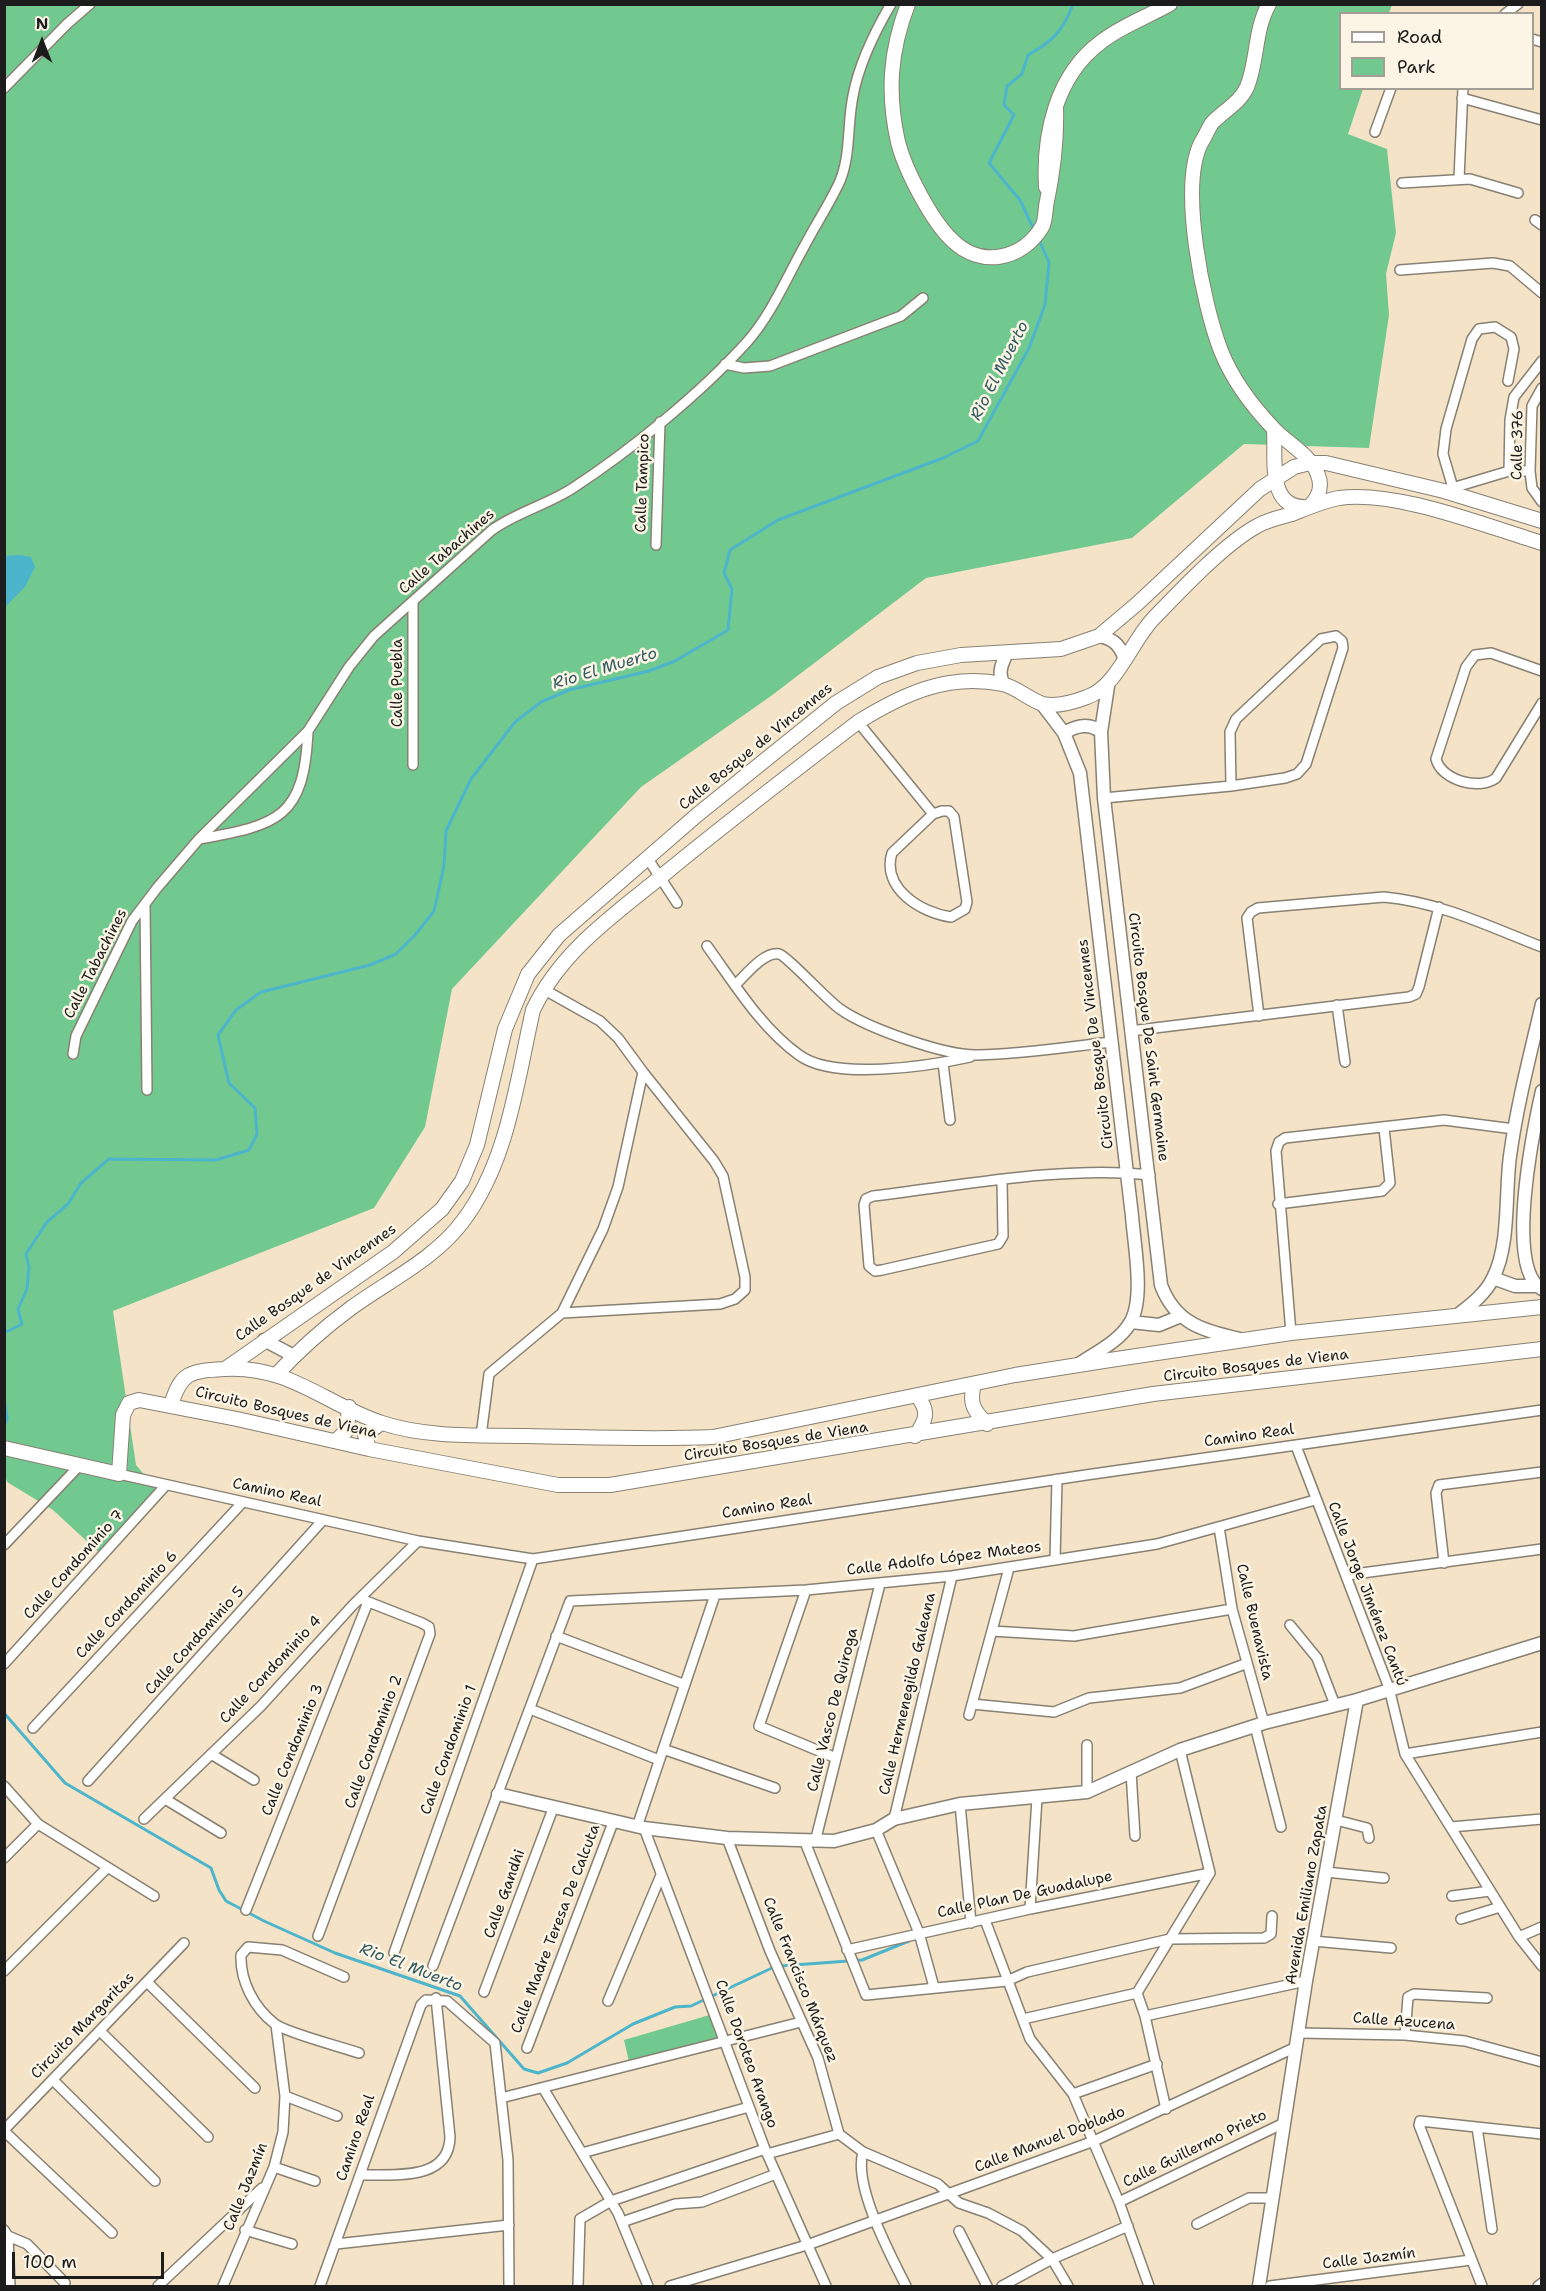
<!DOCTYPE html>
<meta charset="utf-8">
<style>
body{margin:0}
#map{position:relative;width:1546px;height:2291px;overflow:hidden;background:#f4e3c7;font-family:"Shantell Sans",sans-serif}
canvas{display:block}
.frame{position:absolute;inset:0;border:6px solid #1c1c1c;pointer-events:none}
.legend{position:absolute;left:1339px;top:12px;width:195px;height:78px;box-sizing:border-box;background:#fcf5e5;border:2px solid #a29e95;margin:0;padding:8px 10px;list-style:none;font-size:18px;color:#1c1c1c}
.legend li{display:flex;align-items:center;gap:12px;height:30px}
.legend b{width:30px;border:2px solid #a29e95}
.north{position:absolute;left:12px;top:12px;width:60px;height:60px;-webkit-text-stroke:4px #fcf5e5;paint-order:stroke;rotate:0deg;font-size:16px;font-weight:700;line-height:24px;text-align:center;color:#1c1c1c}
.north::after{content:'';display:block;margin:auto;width:21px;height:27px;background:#1c1c1c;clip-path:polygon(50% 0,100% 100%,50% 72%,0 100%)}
.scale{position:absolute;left:12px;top:2252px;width:152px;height:27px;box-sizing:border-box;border:3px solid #1c1c1c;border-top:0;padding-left:8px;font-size:18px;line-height:21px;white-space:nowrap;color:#1c1c1c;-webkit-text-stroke:4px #fcf5e5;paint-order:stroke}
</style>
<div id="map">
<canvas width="1546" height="2291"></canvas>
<div class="frame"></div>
<ul class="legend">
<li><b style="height:8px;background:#fff"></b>Road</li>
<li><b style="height:16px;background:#72c98f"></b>Park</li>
</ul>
<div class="north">N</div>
<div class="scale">100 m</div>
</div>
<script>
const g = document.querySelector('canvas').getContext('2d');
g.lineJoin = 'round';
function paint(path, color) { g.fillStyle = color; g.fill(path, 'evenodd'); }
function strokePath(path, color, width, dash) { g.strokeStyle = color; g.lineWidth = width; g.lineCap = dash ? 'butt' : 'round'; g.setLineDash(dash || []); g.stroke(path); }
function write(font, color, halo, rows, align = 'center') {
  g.font = font + ' "Shantell Sans",sans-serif'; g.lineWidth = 5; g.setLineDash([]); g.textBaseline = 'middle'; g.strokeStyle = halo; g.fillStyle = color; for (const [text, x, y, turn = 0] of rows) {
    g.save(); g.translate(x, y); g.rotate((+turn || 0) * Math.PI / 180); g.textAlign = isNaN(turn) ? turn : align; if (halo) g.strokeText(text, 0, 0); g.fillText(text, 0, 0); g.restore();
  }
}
const green = new Path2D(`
 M4,5h1388l-3,8 -49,1v74l23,1 -15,45 39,15 9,84 -10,41 3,41 -20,133 -125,-4 -112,94 -206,40 -155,118 -130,91 -189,202 -27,138 -51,81 -261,103 23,154 27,32 -57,62 -53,-49 -46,-28 -2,-7z
 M713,2014l10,26 -93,26 -6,-26z`);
const water = new Path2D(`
 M19,555l12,2 4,10 -10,20 -20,20v-51z`);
const stream = new Path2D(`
 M1034,230l-14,-30 -31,-37 25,-48 -10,-10 3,-19 15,-12 6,-19c25,-14 35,-24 45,-51
 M4,1333l18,-9 -4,-15 9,-20 2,-22 -3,-13 21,-32 21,-18 13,-21 28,-24 107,1 33,-10 8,-16 -2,-26 -26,-25 -11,-48 18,-25 25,-18 109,-27 26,-11 19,-19 19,-24 10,-45 2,-35 25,-52 44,-57 26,-20 28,-12 80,-19 26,-10 53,-31 4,-41 -8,-16 6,-23 48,-30 165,-62 35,-17 51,-93 16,-43 4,-43 -11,-24
 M4,1396l3,23 -3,7
 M4,1713l61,70 146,85 8,22 7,11 38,20 71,32 125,43 64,73 14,4 29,-10 66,-39 42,-17 16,-1 83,-39
 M780,1966l82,-6 47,-19`);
const minor = new Path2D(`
 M1505,14l13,-10
 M1532,39l10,3
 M4,88l63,-64 23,-20
 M1462,98l80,22
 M1375,132l16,-44
 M1459,179l4,-91
 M1402,183l68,-4 48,14
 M1535,220l7,5
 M1400,270l93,-7 17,3 32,27
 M725,364l19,4 26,-2 131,-50 22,-18
 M1542,388l-10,18 -2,65 2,17 10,14
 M1509,471l1,-51 4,-23 28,-36
 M1453,488l-10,-34 3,-25 26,-90 7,-10 16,-2 16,10 3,12 -6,32
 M1449,489l60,-18h21
 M656,545l4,-123
 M1542,671l-51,-18 -16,2 -9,12 -30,92c5,21 43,32 60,19l46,-75
 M858,722l75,92
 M413,765v-163
 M1104,798l127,-12 54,-8 12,-4 9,-10 37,-116 -1,-7 -6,-5 -15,3 -85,80 -6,13 1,54
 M942,811h7l5,6 13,85 -2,7 -14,8c-30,-4 -70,-29 -59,-64l41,-39z
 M199,839c80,-14 105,-21 109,-108
 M648,859l29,44
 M145,904l2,186
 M707,946c27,37 54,82 92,109 35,26 130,11 171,2
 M735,985c10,-9 29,-34 44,-31 8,2 48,46 61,55 27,19 105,47 138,46 44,-1 89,-8 133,-13
 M1337,1005l8,57
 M1259,1016l-12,-98 4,-6 7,-4 126,-11c56,5 106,30 158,50
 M1130,1031l279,-34 7,-3 3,-7 20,-80
 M73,1054l3,-18 56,-115 25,-33 42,-49 109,-108 41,-64 25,-31 118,-106c25,-18 55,-25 81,-42 58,-38 127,-94 174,-146 24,-27 40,-65 58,-97 11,-21 25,-42 35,-64 11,-27 7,-56 13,-85 6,-33 21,-63 38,-92
 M943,1063l7,57
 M1002,1181l1,55 -5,8 -116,26 -7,1 -6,-5 -5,-61 2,-6 7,-3c85,-10 193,-31 277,-21
 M1278,1204l104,-13 8,-8 -6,-55
 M562,1313l158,-9 15,-5 10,-9v-13l-22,-101 -9,-15 -71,-89
 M1291,1333l-15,-182 3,-9 6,-4 159,-18 70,9
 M481,1436l8,-62 73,-61 41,-84 15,-42 25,-115 -25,-34 -18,-17 -57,-32
 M1296,1446l93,242 16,66 114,183 23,29
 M119,1474l299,67 115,18 553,-84 456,-65
 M1219,1527l13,82 32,114
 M4,1545l76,-80
 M1055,1560l2,-81
 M1444,1563l-8,-70 3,-8 103,-13
 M1347,1575l195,-26
 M806,1590l-47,136 77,32
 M1290,1625l27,33 18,47
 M992,1631l82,5 158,-27
 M556,1636l127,48
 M4,1664l162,-179
 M972,1704l82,8 35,-14 91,-10 65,-24
 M530,1709l129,51
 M969,1715l40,-147
 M1255,1726l26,101
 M33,1728l209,-225
 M1087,1745v47
 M663,1749l112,39
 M211,1754l43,26
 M1405,1754l137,-22
 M1131,1772l4,64
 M88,1781l235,-261
 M4,1786l34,38 116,72
 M165,1799l56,34
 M960,1804l11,119
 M144,1819l117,-113 92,-101 65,-64
 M894,1819l58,-243
 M1336,1820l31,8 2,10
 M637,1827l78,-232
 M1451,1827l91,-8
 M644,1828l121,321 61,137
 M876,1830l43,103 15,54
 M727,1838l43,113 48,107 21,76
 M805,1842l61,153 141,-14 20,-9 143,-33 94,-1 7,-4 1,-18
 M815,1842l65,-258
 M4,1858l34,-34
 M1326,1872l58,6
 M1452,1896l38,-5
 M1030,1909l7,-111
 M246,1910l122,-308
 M1461,1919l39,-12
 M985,1920l45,119 43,55 46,108 30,84
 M318,1936l112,-302 -1,-7 -7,-4 -61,-24
 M1519,1937l23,-10
 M1313,1941l78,7
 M847,1950l183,-41 180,-36
 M394,1953l139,-394
 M433,1966l137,-365 236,-11 146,-14 205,-32 158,-44
 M4,1971l103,-103
 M344,1977l-62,-27 -34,-3 -7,8c-1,26 13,53 34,69 12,9 67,23 84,29
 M147,1982l108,106
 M484,1992l70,-186
 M608,2001l53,-126
 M1145,2016l161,-35
 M1023,2019l114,-26
 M100,2031l108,106
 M1298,2033l107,2 60,6 77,21
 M1405,2035l3,-38 6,-3 73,4
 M527,2048l87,-228
 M53,2080l102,101
 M543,2088l75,125 30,73
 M1073,2094l84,-30
 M285,2096l52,20
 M501,2098l300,-76
 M1166,2109l-21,-93 -8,-23 73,-120 -30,-123
 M1477,2127l15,102
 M4,2130l180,-187
 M4,2131l108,102
 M839,2134l24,18 75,32 21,19 29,10 34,18 30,28 16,27
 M863,2152c-10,34 28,104 43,134
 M582,2153l167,-46
 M767,2154l72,-20
 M274,2167l41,14
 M361,2175c32,-1 88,7 89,-38l-14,-139
 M1119,2202l165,-79
 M622,2222l53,-18 27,-2 74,-28
 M1197,2224l52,-26h24
 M4,2230l4,6 2,50
 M245,2230l47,14
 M959,2231l28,55
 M8,2236l19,8 38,39
 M336,2244l173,-19
 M158,2286l104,-98
 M223,2286l51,-119 9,-35 2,-36 -9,-71
 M320,2286l101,-281 5,-5 21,1 48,42 13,117 1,126
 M578,2286l2,-67 31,-18 154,-52
 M670,2286l140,-42 284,-103 202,-94
 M1002,2286l50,-27 76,-33
 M1270,2286l201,-26
 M1482,2286l-63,-161 1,-4 122,13
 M1538,2286l4,-3`);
const tertiary = new Path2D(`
 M1099,636c14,3 20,8 25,21
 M1004,684c-7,-10 -2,-21 3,-31
 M1108,686l-7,46 3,66 57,487c14,38 42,46 79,54
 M1042,704l22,29 16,40 52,443c2,28 13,83 -2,107 -10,18 -35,30 -51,41
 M1064,733c12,-7 25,-11 37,-1
 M1542,1091c-8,36 -38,179 0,198
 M1493,1278l22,8h21
 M1459,1314c13,-10 27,-21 34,-36 17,-32 12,-86 17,-122 7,-51 20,-101 32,-152
 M1131,1322l28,3 22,-9
 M264,1340l30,16
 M498,1794l146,34 83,10 107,3 42,-11 18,-11 66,-15 127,-12 93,-42 84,-27 93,-23 185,-57
 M1259,2286l47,-305 51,-281`);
const secondary = new Path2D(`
 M908,4c-18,47 -21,89 -10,138 7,28 34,80 55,99 28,27 69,19 89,-14 4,-6 3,-18 5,-26 7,-33 10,-61 9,-95
 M1269,4c-15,27 -11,56 -22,83 -7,16 -24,24 -35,36 -4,6 -7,14 -11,20 -22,44 2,162 20,208 12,30 31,55 53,78 13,14 38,27 44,46 5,13 0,23 -9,32 -43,3 -33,-47 -35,-77
 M1046,187c-3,-52 10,-112 55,-145 20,-16 46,-25 69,-38
 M225,1369l168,-117 49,-43 20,-28 15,-36 28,-116 23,-55 31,-39 138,-120 139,-112 42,-26 39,-14 44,-8 100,-6 38,-13 39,-33 122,-114 34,-22 16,-4h16l118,28 98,30
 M276,1375c23,-25 48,-47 75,-67 37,-27 84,-49 112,-87 45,-59 54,-141 70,-211 29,-61 84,-97 135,-139 62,-51 126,-100 190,-149 45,-28 90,-49 144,-38 15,3 27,16 41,20 14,3 31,-2 44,-7 30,-10 44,-55 66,-78 28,-29 70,-74 104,-93 10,-6 24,-9 35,-12 15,-6 31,-13 47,-16 58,-8 146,28 203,45
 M974,1384c-5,19 -1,26 13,40
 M171,1405c10,-33 19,-34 53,-36 66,-4 102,36 158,54 46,15 97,12 145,13 62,1 124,4 186,1l302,-62 95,-15 181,-27 251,-26
 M915,1436c11,-15 15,-25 2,-40
 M336,1441l11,-11 2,-23
 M4,1448l115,26 4,-59 6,-12 10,-3 98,19 132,30 189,36h52l543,-91 389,-45
 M369,1449l-4,-14 16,-12`);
const streetNames = [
 ["Calle 376",1518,445,-89],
 ["Calle Tampico",643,483,-88],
 ["Calle Tabachines",447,552,-41],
 ["Calle Puebla",398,683,-90],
 ["Calle Bosque de Vincennes",756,747,-39],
 ["Calle Tabachines",96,964,-63],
 ["Circuito Bosque De Saint Germaine",1148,1037,83],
 ["Circuito Bosque De Vincennes",1096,1044,-97],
 ["Calle Bosque de Vincennes",316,1283,-35],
 ["Circuito Bosques de Viena",1256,1366,-7],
 ["Circuito Bosques de Viena",286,1413,13],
 ["Camino Real",1249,1436,-8],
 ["Circuito Bosques de Viena",776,1442,-9],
 ["Camino Real",277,1493,12],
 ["Camino Real",767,1507,-9],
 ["Calle Adolfo López Mateos",944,1559,-7],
 ["Calle Condominio 7",74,1565,-48],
 ["Calle Jorge Jiménez Cantú",1367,1594,69],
 ["Calle Condominio 6",127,1605,-47],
 ["Calle Buenavista",1254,1622,77],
 ["Calle Condominio 5",195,1641,-48],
 ["Calle Condominio 4",271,1670,-47],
 ["Calle Hermenegildo Galeana",908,1694,-77],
 ["Calle Vasco De Quiroga",833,1710,-76],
 ["Calle Condominio 2",374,1742,-70],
 ["Calle Condominio 3",293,1750,-68],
 ["Calle Condominio 1",449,1750,-70],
 ["Calle Gandhi",505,1894,-70],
 ["Calle Plan De Guadalupe",1025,1895,-12],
 ["Avenida Emiliano Zapata",1307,1895,-80],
 ["Calle Madre Teresa De Calcuta",556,1929,-69],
 ["Calle Francisco Márquez",800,1980,68],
 ["Calle Azucena",1404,2022,4],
 ["Circuito Margaritas",83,2026,-46],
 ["Calle Doroteo Arango",746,2054,70],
 ["Camino Real",356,2138,-71],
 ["Calle Manuel Doblado",1050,2140,-21],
 ["Calle Guillermo Prieto",1195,2149,-26],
 ["Calle Jazmín",246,2187,-68],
 ["Calle Jazmín",1369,2259,-7]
];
const waterNames = [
 ["Rio El Muerto",1000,371,-63],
 ["Rio El Muerto",605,669,-17],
 ["Rio El Muerto",411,1968,21]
];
paint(green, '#72c98f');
paint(water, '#4db5cb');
strokePath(stream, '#4db5cb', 3);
strokePath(minor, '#888072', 12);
strokePath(tertiary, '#888072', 15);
strokePath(secondary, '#888072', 16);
strokePath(minor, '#fff', 9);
strokePath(tertiary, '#fff', 12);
strokePath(secondary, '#fff', 14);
write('15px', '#1c1c1c', '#fcf5e5', streetNames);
write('italic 16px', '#305962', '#fcf5e5', waterNames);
</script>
